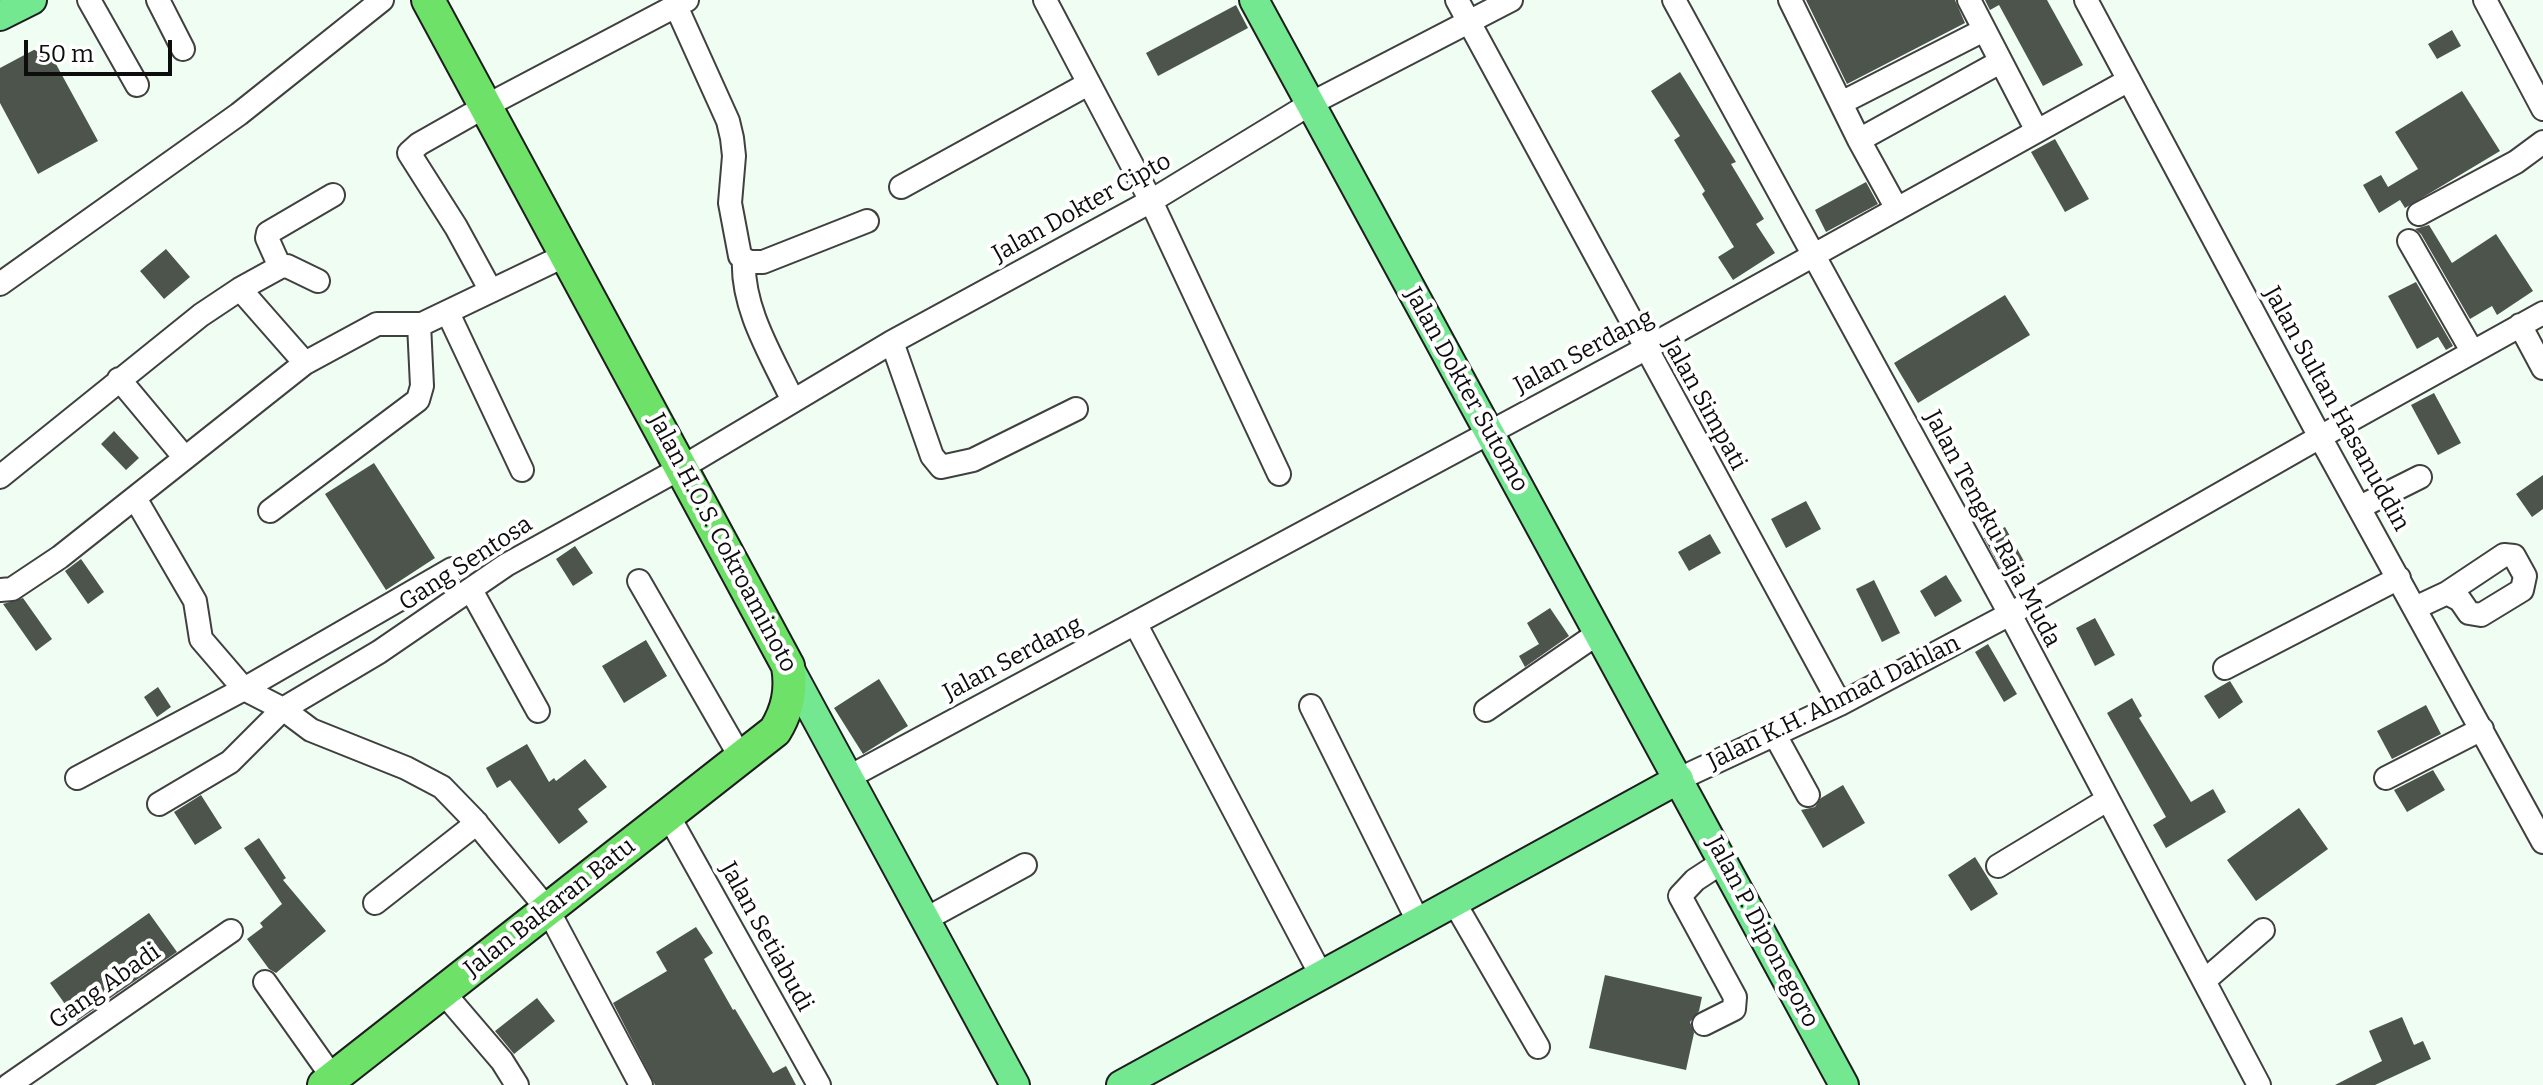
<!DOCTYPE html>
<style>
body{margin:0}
#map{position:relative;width:2543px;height:1085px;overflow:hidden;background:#effdf3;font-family:Bitter,serif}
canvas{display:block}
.scale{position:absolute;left:24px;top:40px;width:148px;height:36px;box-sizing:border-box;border:4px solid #0d0d0d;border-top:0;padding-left:10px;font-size:24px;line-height:28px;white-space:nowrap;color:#0d0d0d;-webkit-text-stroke:6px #fff;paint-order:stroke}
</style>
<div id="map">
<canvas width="2543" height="1085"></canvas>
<div class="scale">50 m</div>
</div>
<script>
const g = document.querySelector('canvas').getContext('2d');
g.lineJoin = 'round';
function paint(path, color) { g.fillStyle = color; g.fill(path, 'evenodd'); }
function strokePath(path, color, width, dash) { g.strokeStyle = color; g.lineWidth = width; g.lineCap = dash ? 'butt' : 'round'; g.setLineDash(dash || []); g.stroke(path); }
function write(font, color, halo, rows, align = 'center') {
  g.font = font + ' Bitter,serif'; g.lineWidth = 8; g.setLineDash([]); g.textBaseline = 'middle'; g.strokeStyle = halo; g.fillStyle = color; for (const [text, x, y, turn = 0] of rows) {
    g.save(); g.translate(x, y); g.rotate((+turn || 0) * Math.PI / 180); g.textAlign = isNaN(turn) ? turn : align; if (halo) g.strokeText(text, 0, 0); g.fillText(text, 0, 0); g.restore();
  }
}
const building = new Path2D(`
 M1806,0h149l10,23 -118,61z
 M1985,0h62l36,65 -40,21 -44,-81 -9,5z
 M1236,5l12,23 -90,48 -12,-23z
 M2452,30l9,16 -24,13 -9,-15z
 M45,44l53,97 -60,33 -38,-71v-35z
 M1680,72l56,90 -5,2 33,55 -8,5 19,29 -42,27 -15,-23 16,-10 -32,-53 3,-3 -31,-51 6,-4 -29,-45z
 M2462,91l38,60 -95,57 -5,-8 -21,13 -16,-28 18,-10 7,12 30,-18 -23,-37z
 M2055,139l34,60 -24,13 -34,-60z
 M1866,182l12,22 -52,28 -11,-22z
 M2429,225l23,38 44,-29 37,57 -36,24 -5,-9 -22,13 -49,-85 -6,-5z
 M166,249l24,28 -26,22 -24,-28z
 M2416,282l37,64 -7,4 -8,-13 -21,12 -29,-53z
 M2005,295l25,40 -112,68 -24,-40z
 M2434,393l27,50 -23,12 -27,-50z
 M114,431l25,27 -13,12 -25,-26z
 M374,463l61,95 -49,32 -61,-96z
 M2543,475v34l-11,8 -16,-23z
 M1806,501l15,28 -35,19 -15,-29z
 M2005,527l20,36 -21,12 -20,-37z
 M1710,534l11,19 -32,18 -11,-19z
 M575,546l18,27 -20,13 -17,-27z
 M81,559l23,33 -16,12 -23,-33z
 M1946,575l16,26 -27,16 -15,-26z
 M1874,580l26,53 -18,9 -26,-53z
 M23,598l29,41 -16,12 -33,-47z
 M1550,608l19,28 -44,31 -6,-11 20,-12 -12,-21z
 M2095,618l20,37 -20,11 -19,-38z
 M646,640l21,36 -43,27 -22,-37z
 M1988,644l29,50 -13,8 -29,-50z
 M879,679l29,47 -45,28 -29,-46z
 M2230,681l13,21 -24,17 -15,-23z
 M158,687l13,20 -14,10 -13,-20z
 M2132,698l10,18 -3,2 52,84 22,-13 13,23 -60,36 -13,-23 13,-8 -59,-104z
 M2426,705l15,29 -49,25 -15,-28z
 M527,744l22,38 5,-4 2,3 29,-22 22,28 -29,22 10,13 -29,22 -49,-64 -13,8 -11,-20z
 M2433,770l12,20 -38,22 -13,-22z
 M1843,785l22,38 -42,25 -22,-38 14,-3 6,-9z
 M201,795l21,33 -27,17 -21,-33z
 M2299,808l29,41 -72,52 -29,-41z
 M259,838l27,40 -3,2 43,51 -50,42 -7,-4 -22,-30 16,-12 -3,-4 22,-19 -38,-56z
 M1975,857l23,37 -27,17 -23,-36z
 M149,913l28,39 -100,69 -27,-38z
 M696,927l17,26 -9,6 29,51 2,-1 38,64 13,-7 10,19h-141l-42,-82 54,-32 -11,-19z
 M1605,975l97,22 -3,14 -9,11 4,11 -8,37 -97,-22z
 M537,998l18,23 -41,33 -19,-23z
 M2402,1017l12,28 9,-4 8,18 -56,26h-40l47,-24 -13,-30z`);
const minor = new Path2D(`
 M89,0l48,85
 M158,0l25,49
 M1045,0l106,201 128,273
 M1457,0l383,704
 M1674,0l336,614 249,471
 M1790,0l69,140 38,69
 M1969,0l68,131
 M2086,0l234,437 223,405
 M2485,0l58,109
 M676,6l52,115 4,17 2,18 -4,47 10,53 4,3c-3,49 29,99 49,142
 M1841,103l143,-73
 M1859,140l141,-78
 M901,187l187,-103
 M2419,214l97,-52 27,-20
 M2409,241l63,110
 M744,259l5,3h14l104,-41
 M280,267l-13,-29 1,-5 65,-38
 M0,284l239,-170 143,-114
 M240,289l65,74
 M491,291l-35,-64 -47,-74 10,-9 67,-38 201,-106
 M448,313l74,157
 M2520,325l23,43
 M892,342l40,114 9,11 32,-7 103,-51
 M119,379l66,79
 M0,477l201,-162 39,-26 40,-22 7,-1 31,15
 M135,498l60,103 6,38 43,50 39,20 28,21 95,38 36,19 32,33 74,90 93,175
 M2360,507l60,-30
 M270,511l148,-111 4,-14 -3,-62
 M639,581l102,177
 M0,590l12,-1 48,-32 245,-194 72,-39h45l144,-69
 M471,590l67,121
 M2415,608l32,-15 57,-38 10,1 11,20 -3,14 -41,25 -12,-2 -9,-13 -13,-7
 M1135,623l186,352
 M2225,668l174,-90
 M1311,706l107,215
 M1486,710l111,-76
 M1775,735l33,60
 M849,777l796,-428 484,-269
 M77,778l167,-89 208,-120
 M2386,778l96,-49
 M1679,779l161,-75 170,-90 310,-177 223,-124
 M159,804l71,-42 53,-53 96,-57 127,-87 175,-97 211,-126 259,-141 159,-97 201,-104
 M668,815l151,270
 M1998,866l109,-66
 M1454,902l84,145
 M375,903l102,-80
 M926,919l99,-54
 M2204,981l59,-51
 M265,982l68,96
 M443,992l59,69 15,24
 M1704,1024l30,-15 1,-12 -55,-101 15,-16 29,-19
 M9,1085l222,-154`);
const major = new Path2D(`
 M1254,0l590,1085
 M0,16l32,-16
 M788,666l227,419
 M1121,1085l558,-306`);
const highway = new Path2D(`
 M324,1085l451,-354c13,-21 17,-41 13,-65l-360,-666`);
const streetNames = [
 ["Jalan Dokter Cipto",1082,208,-29],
 ["Jalan Serdang",1584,352,-28],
 ["Jalan Dokter Sutomo",1466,390,61],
 ["Jalan Simpati",1704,404,61],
 ["Jalan Sultan Hasanuddin",2336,409,61],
 ["Jalan Tengku Raja Muda",1992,529,62],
 ["Jalan H.O.S. Cokroaminoto",722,543,62],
 ["Gang Sentosa",466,564,-33],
 ["Jalan Serdang",1013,659,-28],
 ["Jalan K.H. Ahmad Dahlan",1834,703,-26],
 ["Jalan Bakaran Batu",550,908,-38],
 ["Jalan P. Diponegoro",1762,932,62],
 ["Jalan Setiabudi",766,937,61],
 ["Gang Abadi",105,987,-35]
];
paint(building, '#4c544b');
strokePath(minor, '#404040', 26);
strokePath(major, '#1e1e1e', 32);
strokePath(highway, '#1e1e1e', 36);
strokePath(minor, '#fff', 22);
strokePath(major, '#74e891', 28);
strokePath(highway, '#6ee268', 32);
write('24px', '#0d0d0d', '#fff', streetNames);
</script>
